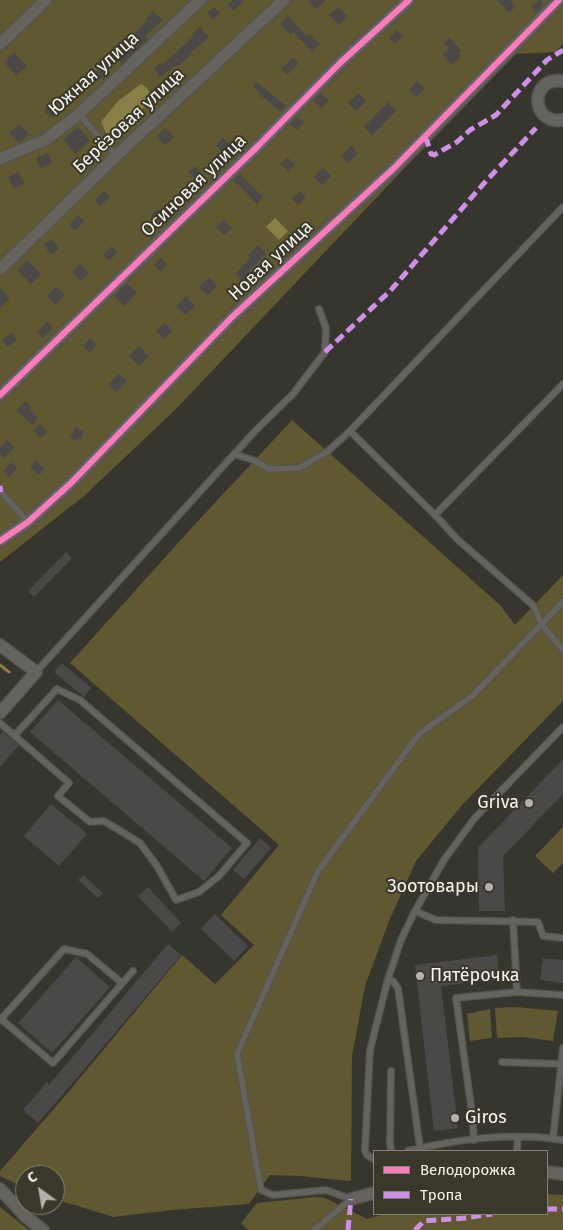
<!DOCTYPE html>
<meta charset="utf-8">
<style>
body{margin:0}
#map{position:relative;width:563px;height:1230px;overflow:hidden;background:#36352e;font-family:"Fira Sans",sans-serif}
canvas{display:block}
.legend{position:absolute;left:373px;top:1150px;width:175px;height:65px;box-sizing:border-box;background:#3a372b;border:1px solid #858378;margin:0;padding:6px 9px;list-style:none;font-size:15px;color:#f5f4ec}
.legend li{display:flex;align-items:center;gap:10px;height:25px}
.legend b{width:25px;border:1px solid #858378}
.north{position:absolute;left:15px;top:1165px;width:50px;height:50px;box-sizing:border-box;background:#3a372b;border:1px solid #858378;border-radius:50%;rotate:328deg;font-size:14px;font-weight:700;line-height:20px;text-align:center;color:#f5f4ec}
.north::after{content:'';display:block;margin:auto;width:18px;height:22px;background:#b2b1aa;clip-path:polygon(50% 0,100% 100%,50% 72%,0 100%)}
</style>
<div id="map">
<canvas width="563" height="1230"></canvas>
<ul class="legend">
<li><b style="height:6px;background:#fd7abc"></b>Велодорожка</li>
<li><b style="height:6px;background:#ce8fe9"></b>Тропа</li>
</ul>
<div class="north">С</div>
</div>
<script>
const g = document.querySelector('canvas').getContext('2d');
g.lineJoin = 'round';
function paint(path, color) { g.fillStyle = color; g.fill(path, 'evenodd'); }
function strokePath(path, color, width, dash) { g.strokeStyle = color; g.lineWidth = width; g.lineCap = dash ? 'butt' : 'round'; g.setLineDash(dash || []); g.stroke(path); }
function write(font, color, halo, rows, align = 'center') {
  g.font = font + ' "Fira Sans",sans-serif'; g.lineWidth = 4; g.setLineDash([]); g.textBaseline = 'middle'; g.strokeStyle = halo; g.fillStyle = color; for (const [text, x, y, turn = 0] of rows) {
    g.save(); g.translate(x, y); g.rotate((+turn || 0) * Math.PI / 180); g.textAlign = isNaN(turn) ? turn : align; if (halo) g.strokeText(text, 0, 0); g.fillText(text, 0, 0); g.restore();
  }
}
const green = new Path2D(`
 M0,0h563v44l-7,8 -40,2 -118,121 -223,235 -91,86 -84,66z
 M292,420l208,185 15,20 48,-50v126l-100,103 -47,57 -27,60 -24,65 -13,70 -1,125 -51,-5 -30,-1 -21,29 -77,6 -59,7 -58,-18v-24h-30v13l-25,-12v-5l65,-75 117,-141 33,29 39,-39 -33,-30 58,-70 -209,-182 126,-140z
 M563,827v36l-10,10 -18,-17z
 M516,1007l42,4 -5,30 -30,-4 -26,1 -2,-30z
 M490,1009l2,29 -22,3 -3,-27z
 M547,1194l16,1v35h-315l-7,-7 16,-20 59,-6 9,1 42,21 17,-5h163z
 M0,1207l29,23h-29z`);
const water = new Path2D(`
 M141,84l6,4 5,9c-13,15 -25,36 -46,36l-5,-11 17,-21z
 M275,218l13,13 -9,9 -13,-13z`);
const stream = new Path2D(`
 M0,665l9,7`);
const building = new Path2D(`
 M232,0h12l-10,11 -7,-6z
 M308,0h18l-10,9z
 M497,0h13l6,6 -7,7z
 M539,0h2l3,4 -8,9 -5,-7z
 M215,7l5,6 -7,7 -6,-7z
 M338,7l10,9 -9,9 -10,-10z
 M153,11l10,9 -18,16 3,3 -26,25 -9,-9 34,-34 -2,-2z
 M288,16l19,20 3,-2 10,10 -8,8 -19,-20 -3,3 -10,-11z
 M200,27l9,11 -19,15 2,1 -14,12 -1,-1 -17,12 -6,-9 7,-5 2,1 31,-28 -2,-2z
 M397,30l6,6 -8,8 -6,-6z
 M449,37l12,13 -3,3 3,3 -9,9 -10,-11 6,-6 -5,-5z
 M14,52l13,14 -11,10 -12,-14z
 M293,57l6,6 -12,12 -6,-6z
 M103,66l7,7 -7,7 -8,-7z
 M417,81l8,8 -9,8 -7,-7z
 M257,82l29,24 -5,6 -22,-18 1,-1 -7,-7z
 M321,93l8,8 -8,7 -7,-8z
 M358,93l8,8 -10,10 -8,-8z
 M53,101l7,7 -8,10 -8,-7z
 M388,102l8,9 -24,25 -8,-9z
 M297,117l7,5 -7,8 -7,-6z
 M19,124l10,10 -10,9 -10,-10z
 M78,127l12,14 -15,13 -12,-14z
 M165,128l9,9 -9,8 -9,-9z
 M223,138l6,6 -7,8 -6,-7z
 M351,146l7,8 -10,9 -7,-7z
 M48,153l4,10 -12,5 -4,-10z
 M287,157l8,8 -7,7 -7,-8z
 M195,166l10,12 -7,6 -10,-12z
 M323,168l8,8 -9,9 -8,-8z
 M18,172l6,11 -10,6 -6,-12z
 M240,174l23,23 -6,7 -23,-24z
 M104,191l6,6 -10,9 -5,-6z
 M300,191l6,6 -8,8 -6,-6z
 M158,209l5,5 -8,8 -5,-6z
 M78,215l6,6 -9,10 -6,-6z
 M224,220l8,8 -8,7 -8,-8z
 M52,239l7,10 -8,6 -7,-10z
 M258,245l8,9 -17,17 3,3 -9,9 -8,-9 15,-16 -2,-3z
 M112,246l5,7 -8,8 -6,-7z
 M161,258l6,7 -6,6 -7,-6z
 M27,260l14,14 -10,10 -14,-14z
 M80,264l9,9 -8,8 -9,-9z
 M209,277l8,9 -10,9 -8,-8z
 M127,283l10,10 -13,13 -10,-10z
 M56,286l9,9 -10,10 -8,-9z
 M0,287l10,12 -10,9z
 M186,296l9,10 -10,9 -9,-9z
 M47,322l6,6 -10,10 -6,-6z
 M165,323l8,8 -9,8 -8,-8z
 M12,333l5,7 -10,7 -5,-7z
 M90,338l7,7 -7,8 -7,-7z
 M139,346l10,11 -10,9 -10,-10z
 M119,374l8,7 -11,11 -8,-8z
 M25,401l6,5 -2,3 9,9 -6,7 -16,-15z
 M40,424l8,8 -7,6 -8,-8z
 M75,427l9,4 -3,8 -3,-1 -2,3 -6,-3z
 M7,440l7,8 -10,10 -4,-4v-7z
 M36,460l9,9 -6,6 -9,-8z
 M11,462l6,6 -8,9 -6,-6z
 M66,552l6,6 -38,39 -6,-6z
 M62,663l29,25 -7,9 -30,-25z
 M58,700l174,148 -28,33 -174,-149z
 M3,732l16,13 -19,22v-31z
 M563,759v35l-60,62 2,55h-26l-1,-63z
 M51,804l36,30 -28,32 -35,-30z
 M260,838l11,10 -27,31 -11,-9z
 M83,875l20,18 -5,5 -20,-18z
 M148,887l33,36 -9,9 -34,-36z
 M215,914l33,32 -14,15 -33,-32z
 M168,944l13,11 -110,130 -33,38 -15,-13 24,-28 2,3z
 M497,955l3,24 -59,7 17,142 -24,3 -19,-166z
 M76,957l34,30 -58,66 -34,-30z
 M543,958l20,2v23l-23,-3z`);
const service = new Path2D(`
 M79,114l37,42
 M350,431l85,84 22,24 77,67 7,18 22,26
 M234,454l19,6 16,9 30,-1 28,-16 23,-21 213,-224
 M1,492l27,30
 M435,515l128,-131
 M36,672l220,-242 37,-36 32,-42 1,-24 -7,-19
 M0,723l69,60 -11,13 32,26 14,-1 36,22 17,23 19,34 23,-8 20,-16 28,-33 -167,-143 -23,-11 -42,46
 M563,727l-89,92 -30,41 -29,51 21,9 102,2 5,14 20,2
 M513,920l4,72
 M388,979l5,2 5,7 22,160
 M1,1019l63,-70 23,5 35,29
 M0,1020l1,-1 52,44 80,-92
 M502,1062l58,2
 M553,1139l10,-91
 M474,1140l-2,-27 -16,-115 61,-6 46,3
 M391,1151l-1,-8 1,-72
 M408,1151c49,-12 105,-19 155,-11
 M517,1151l1,-14
 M374,1159l-7,-4 -2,-5 5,-100 18,-71 13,-39 14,-29
 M314,1230l37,-31 -25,-9 -53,5 -12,-5 -24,-136 81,-183 101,-137 53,-38 91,-94`);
const minor = new Path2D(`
 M0,44l46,-44
 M563,81c-34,-5 -33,44 0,39
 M0,159l47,-20 32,-25 121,-114
 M0,269l116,-113 168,-156
 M0,395l258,-249 82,-83 69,-63
 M0,541l28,-19 43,-39 161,-166 161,-148 166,-169
 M0,645l36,27 -36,41
 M547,1172l16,2
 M0,1189l25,27 18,14
 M351,1199l23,-6`);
const quiet = new Path2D(`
 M424,138l3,3 4,13 3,1 23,-13 13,-12 26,-15 51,-55 16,-10
 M325,352l65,-61 96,-110 50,-53
 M0,486l1,6
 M547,1209h16
 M348,1230l3,-31
 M415,1230l9,-9 41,-3 27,-4`);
const cycleway = new Path2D(`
 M0,395l258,-249 82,-83 69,-63
 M0,541l28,-19 43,-39 161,-166 161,-148 166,-169`);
const markers = [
 [529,803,5,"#b2b1aa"],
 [489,887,5,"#b2b1aa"],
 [420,976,5,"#b2b1aa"],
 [455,1118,5,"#b2b1aa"]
];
const streetNames = [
 ["Южная улица",94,74,-42],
 ["Берёзовая улица",129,121,-43],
 ["Осиновая улица",194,186,-44],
 ["Новая улица",271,261,-43]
];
const poiNames = [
 ["Griva",519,803],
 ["Зоотовары",479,887],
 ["Пятёрочка",430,976,"left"],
 ["Giros",465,1118,"left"]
];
paint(green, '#605831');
paint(water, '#8a7e47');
strokePath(stream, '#8a7e47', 3);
paint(building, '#4b4948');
strokePath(service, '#55544e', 8);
strokePath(minor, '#55544e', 14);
strokePath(service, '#64635e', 5.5);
strokePath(minor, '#64635e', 11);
strokePath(quiet, '#ce8fe9', 5, [10, 5]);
strokePath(cycleway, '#fd7abc', 6);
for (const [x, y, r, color] of markers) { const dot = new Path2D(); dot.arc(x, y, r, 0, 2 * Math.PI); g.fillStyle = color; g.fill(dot); strokePath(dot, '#3a372b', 2); }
write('18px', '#f5f4ec', '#3a372b', streetNames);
write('18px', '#f5f4ec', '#3a372b', poiNames, 'right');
</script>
